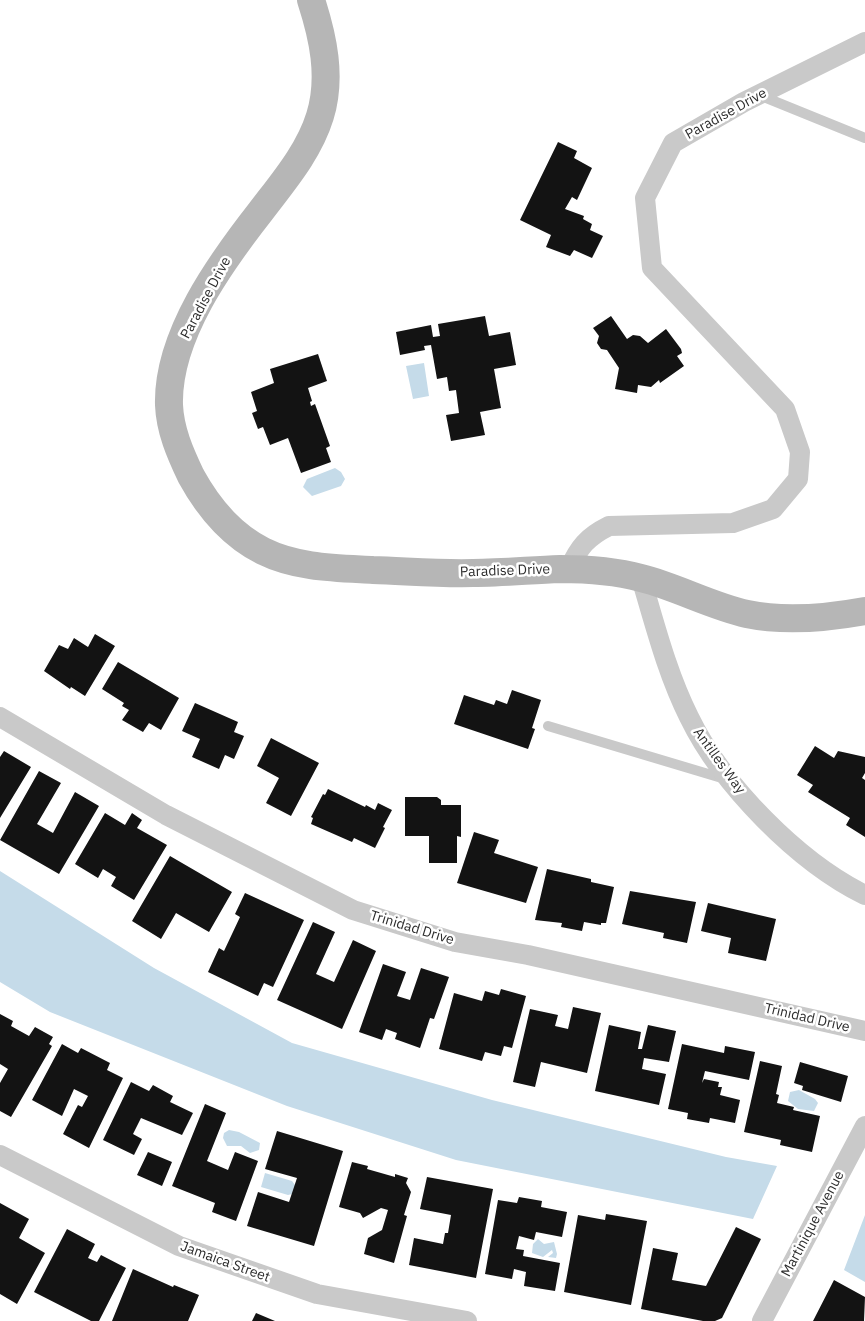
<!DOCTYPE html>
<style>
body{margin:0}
canvas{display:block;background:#fff}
</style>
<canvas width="865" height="1321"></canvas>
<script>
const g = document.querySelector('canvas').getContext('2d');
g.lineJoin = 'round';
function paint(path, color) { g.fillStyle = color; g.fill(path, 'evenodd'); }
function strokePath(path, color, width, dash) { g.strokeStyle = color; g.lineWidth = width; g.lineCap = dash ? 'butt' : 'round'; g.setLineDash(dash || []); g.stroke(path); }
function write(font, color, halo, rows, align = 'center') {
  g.font = font + ' "IBM Plex Sans",sans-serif'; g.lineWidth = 5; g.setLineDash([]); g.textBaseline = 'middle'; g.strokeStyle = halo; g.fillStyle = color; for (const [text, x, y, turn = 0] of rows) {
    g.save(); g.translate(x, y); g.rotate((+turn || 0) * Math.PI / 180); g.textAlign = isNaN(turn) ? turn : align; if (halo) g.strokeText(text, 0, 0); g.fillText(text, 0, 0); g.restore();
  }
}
const water = new Path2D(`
 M424,363l5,33 -16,3 -7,-33z
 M335,468l6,4 4,7 -4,7 -29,10 -9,-9 4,-8z
 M0,871l154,97 138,75 200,57 234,57 51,9 -24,53 -297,-59 -169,-54 -237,-94 -50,-30z
 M799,1090l16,9 3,4 -4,8 -16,-2 -10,-8 2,-9z
 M229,1130l10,2 21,11 -1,7 -9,3 -9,-7h-14l-4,-8 1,-5z
 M265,1173l27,8 3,4 -3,9 -4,1 -27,-8z
 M865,1215v67l-21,-12z
 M538,1239l6,5 10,-2 3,12 -1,4 -8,-1 5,-4 -1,-3 -9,7 -11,-4 1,-9z`);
const building = new Path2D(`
 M558,142l19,9 -3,7 18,10 -15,32 -5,-3 -7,12 19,7 -1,3 9,5 -2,6 13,6 -11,22 -18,-8 -4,6 -24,-9 5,-12 -31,-15z
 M485,316l4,20 21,-4 6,33 -22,4 7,39 -21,4 5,23 -34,6 -5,-26 13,-2 -3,-23 -7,1 -2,-14 -10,2 -6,-34 -7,1 1,4 -25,5 -4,-23 35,-7 2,12 7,-1 -2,-12z
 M611,316l16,23 6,-4 7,1 8,7 18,-14 15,20 1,4 -5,3 7,10 -24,17 -1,-3 -8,7 -13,-2 -1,8 -22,-4 4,-21 -12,-18 -6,-1 -4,-6 2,-7 -6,-8z
 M318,354l9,27 -19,7 4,13 -2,1 1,4 4,-2 15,42 -4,2 5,14 -30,11 -13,-35 -18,7 -7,-18 -5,2 -6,-16 5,-2 -6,-19 23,-9 -4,-14z
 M95,634l20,12 -30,50 -14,-9 -1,2 -26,-18 15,-26 9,4 6,-11 14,9z
 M118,662l61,36 -18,32 -12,-7 -6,9 -21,-12 7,-10 -7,-4 2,-3 -22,-14z
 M512,690l29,10 -9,28 3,1 -7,20 -74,-25 10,-29 30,10 2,-5 11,4z
 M195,703l43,19 -4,10 10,4 -10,23 -9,-4 -6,14 -27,-12 8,-18 -18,-8z
 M271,738l48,25 -28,53 -25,-13 13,-25 -22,-12z
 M815,746l19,12 4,-7 27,6v16l-3,5 3,2v57l-19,-12 4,-7 -42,-26 5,-7 -16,-10z
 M4,751l27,16 -31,51v-61z
 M39,771l22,12 -24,41 16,9 22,-41 24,14 -40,68 -59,-34z
 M328,789l37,18 1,-2 9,5 3,-7 14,7 -9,17 2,1 -10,20 -21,-10 -2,4 -41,-18 2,-6 -2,-1 12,-23 2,1z
 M405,797h32l4,3v5h20v32l-4,-1v27h-28v-27h-24z
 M105,813l20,12 7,-12 10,7 -5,8 30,17 -33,55 -23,-14 5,-9 -13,-8 -5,9 -23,-14z
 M474,832l25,8 -5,13 44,14 -12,36 -69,-20z
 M170,856l62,36 -23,40 -33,-19 -15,26 -29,-18z
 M547,869l44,10v3l23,5 -8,36h-5v2l-17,-3 -2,9 -21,-4 1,-4 -27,-3z
 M630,891l66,11 -9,41 -24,-5 1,-5 -42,-9z
 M245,893l59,27 -31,67 -9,-4 -6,13 -50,-24 11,-24 5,3 16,-34 -5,-3z
 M708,903l68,16 -10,42 -38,-8 3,-15 -30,-7z
 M313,922l22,10 -19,42 18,8 19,-42 23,11 -34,78 -65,-29z
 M383,964l23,8 -9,24 13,4 11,-32 28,9 -15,42 -4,-1 -10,30 -25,-9 2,-6 -11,-4 -4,11 -23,-8z
 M501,989l25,7 -14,52 -8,-2 -3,10 -16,-4 -3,9 -43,-12 15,-56 28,8 3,-10 14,4z
 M573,1007l28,6 -14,60 -46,-11 -6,25 -22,-5 17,-73 28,6 -3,11 13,3z
 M0,1014l13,7 -2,5 18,10 6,-9 18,10 -4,7 3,2 -41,71 -11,-6v-28l8,-14 -8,-5z
 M609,1025l32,7 -3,17h4l6,-24 28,6 -7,31 -25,-4 -2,11 24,5 -7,31 -64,-14z
 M62,1044l16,9 3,-5 29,15 -3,7 16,8 -34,70 -26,-14 15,-29 4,2 6,-11 -14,-7 -12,27 -30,-16z
 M682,1044l42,9 1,-7 30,6 -6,28 -44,-9 -3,12 2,-4 15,3 -1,5h4l-2,8 20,5 -5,23 -25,-5 -1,5 -22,-4 1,-6 -20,-4z
 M760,1061l22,5 -6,28 3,1 -2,8 17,4 -1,3 27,6 -8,36 -32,-7 1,-5 -37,-8z
 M800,1062l48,14 -7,26 -39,-12 1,-4 -9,-3z
 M131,1082l18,9 4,-6 20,11 -3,6 23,11 -11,22 -41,-17 -8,16 9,5 -8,16 -31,-15z
 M205,1104l21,9 -19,48 21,9 7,-18 23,9 -22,60 -24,-9 3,-9 -43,-17z
 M277,1131l66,20 -29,95 -67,-20 11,-34 31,10 8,-24 -32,-9z
 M148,1152l24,10 -10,24 -25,-11z
 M352,1162l16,4 -1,3 28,8v-3l13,4 -2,5 5,9 -7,23 3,1 -13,47 -30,-9 4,-16 14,-8 6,-20 -7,-2 -18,10 -3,-5 -21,-6z
 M427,1177l66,12 -17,89 -67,-13 5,-27 29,6 2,-11h3l3,-18 -31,-6z
 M519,1197l23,4 -1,6 26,5 -5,25 -26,-5 -2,8 -15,-4 -3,13 8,1 -1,6 37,7 -5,28 -31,-5 2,-14 -12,-3 -2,10 -27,-5 13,-74 19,3z
 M0,1203l29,16 -10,19 26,15 -28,51 -17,-10z
 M606,1214l41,7 -16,84 -67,-13 14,-77 27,5z
 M736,1227l25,12 -39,79 -7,3h-12l-62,-12 12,-61 25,5 -6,27 34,6z
 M67,1229l28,15 -7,14 9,4 4,-7 25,13 -27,53h-8l-57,-29z
 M133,1269l40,18 1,-2 25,10 -11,26h-76z
 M834,1280l31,17 -1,24h-51z
 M256,1313l19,8h-23z`);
const lane = new Path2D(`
 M759,95l106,43
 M548,726l177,53`);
const street = new Path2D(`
 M569,569c10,-22 18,-32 40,-43l124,-3 40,-14 25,-30 2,-27 -15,-43 -133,-141 -7,-70 28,-55 71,-41 121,-60
 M641,578c14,47 26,95 48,139 33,68 109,145 176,178
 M0,717l166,98 187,95 102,32 73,13 337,76
 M0,1155l179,91 138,48 150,27
 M762,1321l103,-195`);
const secondary = new Path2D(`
 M311,0c12,37 21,77 9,116 -11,36 -37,66 -59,95 -40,51 -94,125 -92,194 1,25 11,48 22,71 17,31 40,59 72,75 34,17 74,17 110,19 33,1 67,4 100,3 29,0 58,-3 87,-4 27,0 55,2 81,9 36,9 70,28 106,36 38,8 80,4 118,-3`);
const streetNames = [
 ["Paradise Drive",726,114,-29],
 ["Paradise Drive",206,298,-62],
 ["Paradise Drive",505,571,-2],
 ["Antilles Way",719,761,54],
 ["Trinidad Drive",412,928,17],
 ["Trinidad Drive",807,1018,13],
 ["Martinique Avenue",813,1224,-62],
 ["Jamaica Street",225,1262,20]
];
paint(water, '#c5dbe9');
paint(building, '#131313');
strokePath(lane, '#c9c9c9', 10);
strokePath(street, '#c9c9c9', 20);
strokePath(secondary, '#b6b6b6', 28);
write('14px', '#2c2c2c', '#fff', streetNames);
</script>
